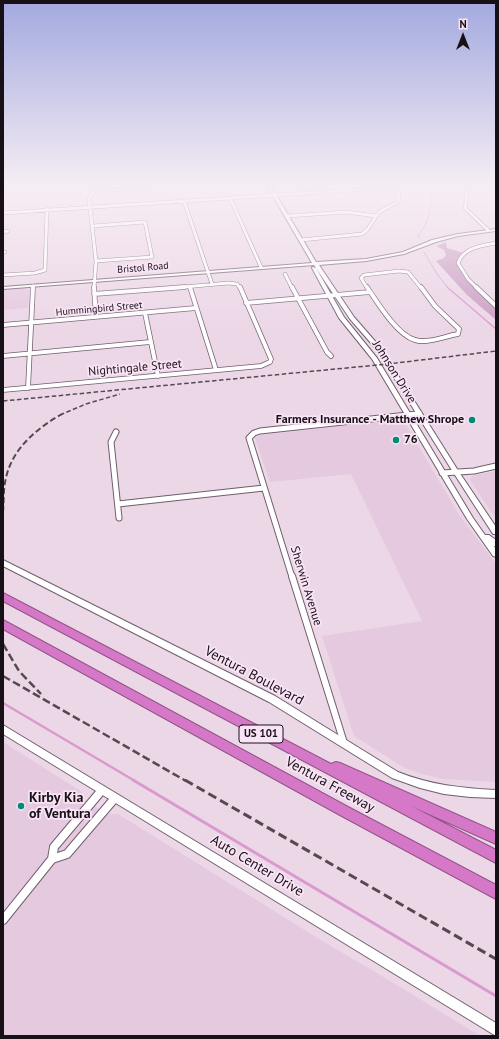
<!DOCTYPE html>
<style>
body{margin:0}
#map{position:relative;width:499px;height:1039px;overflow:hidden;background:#ecd7e7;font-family:"PT Sans",sans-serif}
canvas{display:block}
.frame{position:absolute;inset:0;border:4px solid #171016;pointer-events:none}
.north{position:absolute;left:443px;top:16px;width:40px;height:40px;-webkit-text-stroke:3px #f9e4f5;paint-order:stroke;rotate:0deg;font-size:11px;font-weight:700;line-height:16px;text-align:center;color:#171016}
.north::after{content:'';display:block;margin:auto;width:14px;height:18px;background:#171016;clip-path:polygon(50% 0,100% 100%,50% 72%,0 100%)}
</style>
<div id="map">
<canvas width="499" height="1039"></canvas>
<div class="frame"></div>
<div class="north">N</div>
</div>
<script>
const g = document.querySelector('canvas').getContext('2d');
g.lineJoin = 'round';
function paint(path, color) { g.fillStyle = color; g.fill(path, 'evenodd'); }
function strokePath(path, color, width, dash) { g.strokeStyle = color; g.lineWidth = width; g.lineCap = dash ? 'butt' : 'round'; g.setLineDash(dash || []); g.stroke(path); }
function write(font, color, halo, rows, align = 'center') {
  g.font = font + ' "PT Sans",sans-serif'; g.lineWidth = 3.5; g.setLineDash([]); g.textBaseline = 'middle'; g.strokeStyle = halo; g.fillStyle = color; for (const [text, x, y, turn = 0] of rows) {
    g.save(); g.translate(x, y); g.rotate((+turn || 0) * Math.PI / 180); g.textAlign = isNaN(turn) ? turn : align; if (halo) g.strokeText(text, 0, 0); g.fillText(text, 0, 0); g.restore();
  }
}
const built = new Path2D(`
 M24,288l6,2 -2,18 -25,2v-20z
 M398,420l7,3 53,90 38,51v218l-53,-3 -25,-6 -15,-6 -49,-31 -32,-100 100,-15 -71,-147 -81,8 -15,-44 6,-3z
 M496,471v48l-26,-39 2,-4z
 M3,742l79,50 1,7 25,15h10l206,128 78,46 78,48h-477z`);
const green = new Path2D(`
 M446,242l1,6 17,5 -6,10 7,13 31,30v14l-29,-25 -31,-34 8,-3 2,-3 -2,-5 -8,-4z`);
const streamFar3 = new Path2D(`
 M420,238l-2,-3c13,-13 13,-31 14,-49
 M424,252l13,22 11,14`);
const streamFar2 = new Path2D(`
 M447,287l49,42`);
const streamFar1 = new Path2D(`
 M3,703l132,78`);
const stream = new Path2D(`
 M133,780l363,216`);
const streetFar4 = new Path2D(`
 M468,186l-3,22 23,22
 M476,186l20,2
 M97,189l19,1 62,-4
 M230,198l31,69
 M184,201l28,83
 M3,213l381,-25 10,2 5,3 -1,9 -19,10 -12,18 -5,4 -61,6
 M287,216l59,-4 30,4
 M93,226l52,-4 7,35 -56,4
 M3,232l5,-1
 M3,253l2,-1
 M285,274l7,14
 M3,275l32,-2 10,-3 2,-61
 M190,286v2
 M33,288v-2
 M94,288l2,-27 -7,-62 2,-5 9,-8
 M173,288l55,-5 9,1 3,4
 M367,288l-6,-10 3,-3 35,-4 9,1 13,16
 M477,288l-9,-9 -10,-16c6,-16 23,-17 38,-20`);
const streetFar3 = new Path2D(`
 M94,287l2,30
 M190,287l26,83
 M292,287l35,65 4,4
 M367,287c10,15 30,48 48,53 13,4 30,-4 43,-6l1,-5 -24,-23 -14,-19
 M476,287l20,19
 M94,294l91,-7
 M246,303l124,-11
 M145,313l13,63
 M3,325l193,-17
 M3,356l147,-14
 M28,388l5,-101
 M3,390l258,-24 9,-4 1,-3 -31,-72
 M407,415l13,-1`);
const streetFar2 = new Path2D(`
 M116,432l-5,10 8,76
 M442,473l32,-2 22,-5
 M118,504l146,-16
 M292,577l-43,-139 5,-5 6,-2 157,-17`);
const streetFar1 = new Path2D(`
 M292,576l52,167`);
const street = new Path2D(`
 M52,859l2,-12 48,-57
 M3,920l49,-61 15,-5 48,-56`);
const secondary = new Path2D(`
 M267,186h4l45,76 50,-3 37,-7 29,-12 26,-6 38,-5v2l-38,5 -22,6 -32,12 -38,7 -47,4 35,52 27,31 78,124 37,55v7h-3l-40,-62 -77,-123 -26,-30 -36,-54 -311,24v-2l309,-24z
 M312,267l4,1 28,49 33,41 96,160 12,17h4l7,5v6h-2l2,3v8l-3,-1 -26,-37 -95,-160 -33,-41 -27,-50z
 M3,560l272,136 123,76c32,13 64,16 98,18v8l-26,-1 -26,-3 -24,-6 -28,-10 -123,-76 -266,-136z
 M3,725l493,298v13l-493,-302z`);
const highway = new Path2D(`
 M3,593l328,171 5,-2 4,1 156,69v12l-85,-38 85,44v13l-493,-262z
 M3,620l345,187 148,78v14l-156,-84 -337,-186z`);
const railFar3 = new Path2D(`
 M3,401l385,-37 108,-13
 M60,415l26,-11 34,-10`);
const railFar2 = new Path2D(`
 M3,512c1,-11 0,-23 3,-34 6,-29 31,-50 56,-64`);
const railFar1 = new Path2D(`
 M3,644l16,27 22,23
 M3,676l183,105`);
const rail = new Path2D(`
 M185,780l311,179`);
const markers = [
 [472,420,4,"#008b73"],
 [396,440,4,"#008b73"],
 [21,806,4,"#008b73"]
];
const farStreetnames = [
 ["Bristol Road",143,268,-5],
 ["Hummingbird Street",99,309,-5]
];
const shields = [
 [261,734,44]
];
const shieldNames = [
 ["US 101",261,734]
];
const streetNames = [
 ["Nightingale Street",135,368,-5],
 ["Johnson Drive",394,372,58],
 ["Sherwin Avenue",306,586,73]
];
const poiNames = [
 ["Farmers Insurance - Matthew Shrope",464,420],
 ["76",404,440,"left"]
];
const nearStreetnames = [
 ["Ventura Boulevard",254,676,28],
 ["Ventura Freeway",330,785,29],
 ["Auto Center Drive",257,866,31]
];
const nearPoinames = [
 ["Kirby Kia",29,798],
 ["of Ventura",29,814]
];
paint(built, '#e5c9df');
paint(green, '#cb9ec3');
strokePath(streamFar3, '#da99cf', 1);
strokePath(streamFar2, '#da99cf', 1.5);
strokePath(streamFar1, '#da99cf', 2.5);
strokePath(stream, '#da99cf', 3);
strokePath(streetFar4, '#705e6d', 4);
strokePath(streetFar3, '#705e6d', 5.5);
strokePath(streetFar2, '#705e6d', 7);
strokePath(streetFar1, '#705e6d', 8);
strokePath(street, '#705e6d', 10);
strokePath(secondary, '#705e6d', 2);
strokePath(highway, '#925489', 2);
strokePath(streetFar4, '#fff', 3);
strokePath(streetFar3, '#fff', 4);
strokePath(streetFar2, '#fff', 5);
strokePath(streetFar1, '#fff', 6);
strokePath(street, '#fff', 8);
paint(secondary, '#fff');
paint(highway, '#d578c7');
strokePath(railFar3, '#544952', 1.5, [4.5, 2.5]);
strokePath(railFar2, '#544952', 2, [6, 3]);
strokePath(railFar1, '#544952', 2.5, [8, 3.5]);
strokePath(rail, '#544952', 3, [9, 4.5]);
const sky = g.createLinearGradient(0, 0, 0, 331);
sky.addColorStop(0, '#a2a9de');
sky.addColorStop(0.56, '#f6edf4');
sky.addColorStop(1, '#f6edf400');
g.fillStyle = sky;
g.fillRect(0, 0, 499, 331);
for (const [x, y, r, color] of markers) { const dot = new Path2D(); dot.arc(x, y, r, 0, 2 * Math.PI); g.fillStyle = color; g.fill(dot); strokePath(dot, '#f9e4f5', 1.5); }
write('10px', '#171016', '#f9e4f5', farStreetnames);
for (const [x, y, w] of shields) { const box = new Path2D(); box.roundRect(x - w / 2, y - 9, w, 18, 3); g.fillStyle = '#f9e4f5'; g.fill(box); strokePath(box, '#171016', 1); }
write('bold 11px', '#171016', null, shieldNames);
write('12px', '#171016', '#f9e4f5', streetNames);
write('bold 12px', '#171016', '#f9e4f5', poiNames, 'right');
write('14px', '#171016', '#f9e4f5', nearStreetnames);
write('bold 14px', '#171016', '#f9e4f5', nearPoinames, 'left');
</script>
